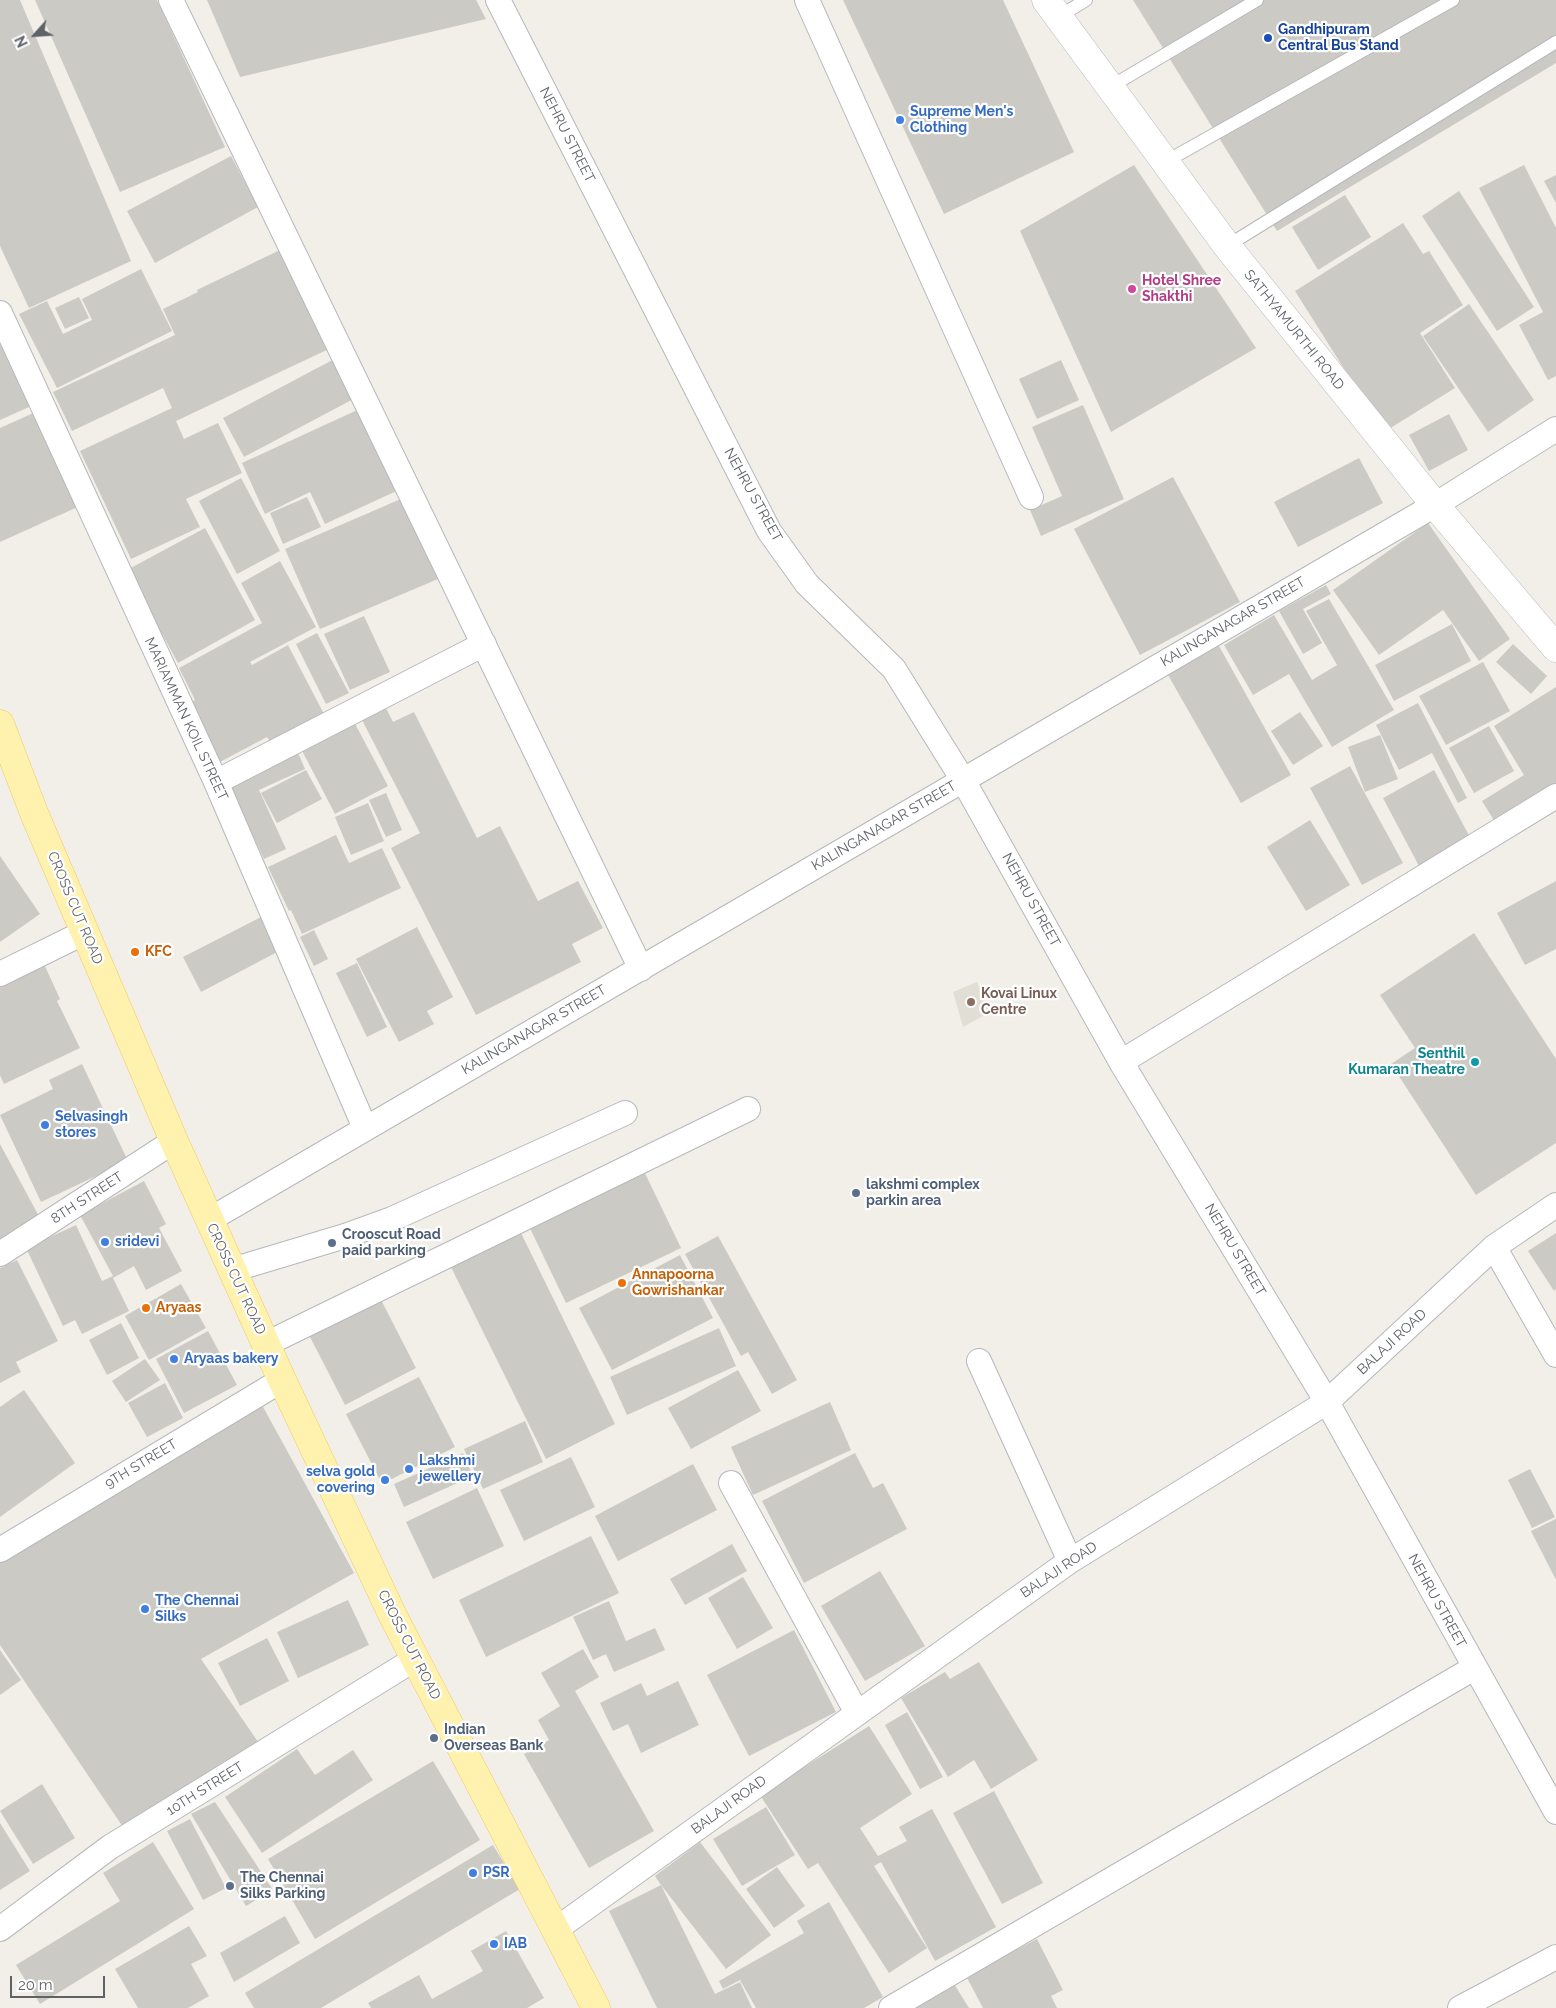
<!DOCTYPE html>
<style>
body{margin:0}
#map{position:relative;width:1556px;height:2008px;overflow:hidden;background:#f1efe8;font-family:Raleway,sans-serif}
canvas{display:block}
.north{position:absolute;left:10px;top:10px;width:50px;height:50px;-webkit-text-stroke:4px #fff;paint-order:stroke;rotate:244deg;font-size:14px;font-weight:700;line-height:20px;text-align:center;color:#5f6368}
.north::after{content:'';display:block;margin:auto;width:18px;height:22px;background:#5f6368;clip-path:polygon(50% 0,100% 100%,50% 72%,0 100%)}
.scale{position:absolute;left:10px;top:1976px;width:95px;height:22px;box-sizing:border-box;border:2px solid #5f6368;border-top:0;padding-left:6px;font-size:15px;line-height:18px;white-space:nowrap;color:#5f6368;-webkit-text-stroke:4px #fff;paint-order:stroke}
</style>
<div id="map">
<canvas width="1556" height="2008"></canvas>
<div class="north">N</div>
<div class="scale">20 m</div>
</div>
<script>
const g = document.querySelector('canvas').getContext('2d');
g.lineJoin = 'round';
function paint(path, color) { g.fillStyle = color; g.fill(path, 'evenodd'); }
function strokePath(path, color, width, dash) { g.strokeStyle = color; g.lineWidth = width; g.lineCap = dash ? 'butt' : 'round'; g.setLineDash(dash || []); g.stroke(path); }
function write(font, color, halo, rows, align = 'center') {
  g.font = font + ' Raleway,sans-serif'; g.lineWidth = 4.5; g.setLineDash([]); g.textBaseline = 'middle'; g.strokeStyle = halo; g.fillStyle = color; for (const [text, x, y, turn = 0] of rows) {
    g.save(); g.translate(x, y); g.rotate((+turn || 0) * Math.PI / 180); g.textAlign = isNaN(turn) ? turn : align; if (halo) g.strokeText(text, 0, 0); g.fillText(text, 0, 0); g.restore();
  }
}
const education = new Path2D(`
 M977,982l13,30 -27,15 -10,-35z`);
const building = new Path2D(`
 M0,0h20l111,261 -102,47 -29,-62z
 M35,0h122l68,147 -105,45z
 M207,0h269l10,19 -246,58z
 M843,0h160l71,152 -130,62z
 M1133,0h423v63l-279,168z
 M231,156l27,51 -103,56 -28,-52z
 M1134,165l122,183 -145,84 -91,-201z
 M1524,165l32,63v148l-8,4 -29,-55 24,-13 -64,-124z
 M1556,175v28l-12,-22z
 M1459,191l75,116 -37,24 -75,-115z
 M1345,195l26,42 -53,33 -26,-43z
 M1403,223l20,31 6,-3 34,54 -43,28 35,55 -71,44 -89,-141z
 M284,248l47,100 -155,73 8,18 34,-16 24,50 -56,26 14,28 -69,32 -51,-108 92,-43 -9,-20 -91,43 -19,-39 122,-57 -12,-26 35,-17 -1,-2z
 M141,269l31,62 -115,57 -38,-74 28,-13 16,33 29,-14 -10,-21z
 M79,297l10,21 -24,11 -10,-21z
 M1469,304l65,96 -46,32 -65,-96z
 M0,338l38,65 -38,17z
 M340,356l21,39 -117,62 -21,-39z
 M1061,360l18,40 -42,19 -18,-40z
 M1083,405l41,94 -83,37 -11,-26 32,-14 -30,-69z
 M366,406l37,82 -78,36 -15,-32 -45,22 -23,-51z
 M40,410l42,95 -82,37v-114z
 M1449,414l19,36 -39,21 -20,-36z
 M1359,458l24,45 -85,44 -24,-45z
 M1173,477l67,125 -100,53 -66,-126z
 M241,478l39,73 -43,23 -38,-73z
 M410,495l35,81 -125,53 -35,-80z
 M307,497l14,30 -38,17 -13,-31z
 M1428,523l82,116 -31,22 -36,-51 -64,45 -46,-65z
 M205,528l50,92 -77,43 -51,-93z
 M280,561l36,66 -66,35 2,3 36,-20 37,71 -53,29 -5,-8 -47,25 -32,-58 7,-4 -16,-32 83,-45 -21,-40z
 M1326,585l5,9 -28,15 19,34 -19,11 -24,-43z
 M1329,599l65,111 -62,37 -43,-73 -36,21 -29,-50 50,-30 38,65 25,-15 -31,-54z
 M364,616l26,56 -40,18 -26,-56z
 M1452,624l19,37 -77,40 -19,-36z
 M317,633l32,60 -23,11 -30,-60z
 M1513,644l34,32 -16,18 -35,-32z
 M1219,646l72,129 -50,28 -73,-128z
 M1483,662l27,49 -64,34 -27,-49z
 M1556,687v104l-58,36 -16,-26 42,-26 -30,-49z
 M1418,703l49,95 -9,5 -26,-50 -33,17 -23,-45z
 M384,704l9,18 21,-10 63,126 23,-12 38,75 40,-20 25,47 -31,16 9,18 -105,53 -85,-167 29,-15 -60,-117z
 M1300,712l23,34 -30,19 -22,-34z
 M351,716l37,70 -53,28 -37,-71z
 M1489,726l25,45 -40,22 -25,-45z
 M1380,735l18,44 -33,13 -17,-45z
 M298,753l7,16 -46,21 27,59 -22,10 -35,-74z
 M1350,766l53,97 -41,22 -52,-97z
 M306,770l16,29 -45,24 -16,-30z
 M1434,770l38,71 -52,27 -37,-70z
 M386,793l16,37 -16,7 -17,-37z
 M368,803l16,38 -33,14 -16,-38z
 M1310,820l40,65 -44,26 -39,-64z
 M336,835l13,28 33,-15 19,40 -99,46 -11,-24 -2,1 -21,-44z
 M0,856l40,58 -40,28z
 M1556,881v68l-31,16 -28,-52z
 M265,915l18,34 -82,43 -18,-35z
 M417,927l36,70 -26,14 7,13 -35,18 -43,-83z
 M314,930l14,29 -14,7 -14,-29z
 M1474,933l82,126v84l-80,52 -85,-131 24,-16 -35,-53z
 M357,963l30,64 -20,10 -31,-64z
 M44,964l16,35 -3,2 23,47 -76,36 -4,-9v-90z
 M82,1064l46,97 -87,41 -41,-87 53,-26 -4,-9z
 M0,1144l41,76 -41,22z
 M642,1167l39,81 -115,55 -39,-81z
 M144,1181l22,43 -7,4 23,43 -36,19 -12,-24 -21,12 16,33 -47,23 -7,-14 -12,6 -37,-78 50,-23 26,56 11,-5 -33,-61z
 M519,1229l96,195 -69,35 -97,-196z
 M1556,1233v56l-2,2 -26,-40z
 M718,1236l79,144 -25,14 -24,-42 -7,4 -56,-102z
 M680,1255l33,63 -101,52 -33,-62z
 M17,1260l41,81 -42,21 5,10 -21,11v-115z
 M181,1284l25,44 -57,32 -24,-44z
 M378,1294l38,74 -71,37 -38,-74z
 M121,1323l18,35 -32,17 -18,-35z
 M719,1328l17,38 -109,49 -17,-38z
 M208,1331l29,54 -53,28 -28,-54z
 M145,1359l15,21 -34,22 -14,-21z
 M738,1370l23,41 -70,38 -23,-41z
 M419,1377l36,70 -73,37 -36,-70z
 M165,1383l18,35 -36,19 -19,-34z
 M24,1390l51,73 -75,54v-110z
 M256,1394l98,179 -153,86 64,93 -136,84 -129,-191v-95z
 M830,1402l21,48 -98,45 -22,-48z
 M525,1421l18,41 -60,27 -19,-40z
 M463,1453l10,23 -69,31 -10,-23z
 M855,1453l18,35 10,-5 24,46 -103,54 -42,-82z
 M571,1457l24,50 -71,34 -24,-51z
 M693,1464l24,46 -99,51 -23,-45z
 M1530,1469l25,48 -23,11 -24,-48z
 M477,1488l27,58 -71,33 -27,-57z
 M1556,1519v61l-25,-49z
 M591,1536l28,57 -133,64 -27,-57z
 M732,1544l15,27 -62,34 -15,-26z
 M880,1571l45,75 -60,35 -44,-75z
 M743,1577l30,51 -36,21 -29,-51z
 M348,1600l21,45 -71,33 -21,-46z
 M609,1601l17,40 29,-13 10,22 -51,22 -8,-18 -13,6 -20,-43z
 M794,1630l42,82 -87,44 -42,-81z
 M267,1638l22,43 -49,25 -22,-43z
 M583,1649l16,28 -24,14 79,140 -65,37 -65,-114 25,-14 -11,-20 22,-14 -19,-33z
 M0,1650l21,30 -21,15z
 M979,1662l59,98 -47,29 -17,-29 -26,17 -47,-79 44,-26 5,7z
 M678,1681l21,44 -58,28 -13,-29 -15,7 -13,-28 41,-20 6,13z
 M907,1712l36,65 -23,12 -35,-64z
 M869,1726l43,68 -52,34 18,28 29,-15 -8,-14 33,-18 64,118 -61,34 -54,-99 -7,4 53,82 -38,25 -71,-110 -10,6 -48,-74z
 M297,1749l18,26 38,-25 20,30 -111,73 -37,-56z
 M433,1761l47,79 -165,99 -47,-80z
 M42,1784l33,54 -42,26 -33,-53z
 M994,1791l49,92 -41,21 -49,-91z
 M215,1802l58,88 -27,16 -55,-92z
 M766,1807l29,48 -53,31 -29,-47z
 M190,1819l36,69 -23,12 -36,-69z
 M0,1823l30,48 -30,19z
 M153,1842l41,67 -154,95 -24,-39 104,-64 -17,-28z
 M700,1842l71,93 -45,34 -65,-84 54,109 25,-12 12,26h-95l-48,-97 52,-26 -6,-9z
 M493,1845l27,44 -199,119h-67l-9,-15z
 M777,1867l28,39 -31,22 -28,-39z
 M829,1902l54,95 -19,11h-108l-16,-28 -17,9 -4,-8 85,-48 -7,-12z
 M285,1916l15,27 -66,39 -14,-29z
 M189,1926l18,30 -16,8 18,32 -21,12h-50l-23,-39z
 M506,1931l38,67 -17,10h-156l-3,-5 51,-28 13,24 51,-28 -12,-20z
 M1037,1939l26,51 -12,6 6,12h-74l-17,-32z
 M951,1979l18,29h-64z`);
const service = new Path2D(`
 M1058,17l28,-17
 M1110,87l147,-87
 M1165,162l288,-162
 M1227,246l329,-204`);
const minor = new Path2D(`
 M171,0l470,969
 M498,0l271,531 38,53 87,85 69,111 158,282 206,340 229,410
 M807,0l224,497
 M0,313l216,469 149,346
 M216,782l268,-138
 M0,974l85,-42
 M1121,1062l435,-266
 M209,1220l1226,-715 121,-76
 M1494,1247l62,108
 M0,1254l174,-113
 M232,1270l113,-34 47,-17 233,-106
 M266,1344l482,-235
 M979,1361l91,200
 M731,1483l126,230
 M0,1550l282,-170
 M0,1929l110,-82 305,-188
 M555,1930l515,-369 257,-159 167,-155 62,-42
 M891,2008l583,-340
 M1460,2008l96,-51`);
const secondary = new Path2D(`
 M1046,0l181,246 208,259 121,143`);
const primary = new Path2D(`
 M0,724l34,89 140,328 108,239 111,236 203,392`);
const markers = [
 [1268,38,5,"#1a4fb4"],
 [900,120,5,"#3f7fe0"],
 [1132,289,5,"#d1479c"],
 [135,952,5,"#e8710a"],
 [971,1002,5,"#8d6e63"],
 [1475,1062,5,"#0f9aa8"],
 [45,1125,5,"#3f7fe0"],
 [856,1193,5,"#5c6f8a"],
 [105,1242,5,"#3f7fe0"],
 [332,1243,5,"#5c6f8a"],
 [622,1283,5,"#e8710a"],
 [146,1308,5,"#e8710a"],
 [174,1359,5,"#3f7fe0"],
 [409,1469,5,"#3f7fe0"],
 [385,1480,5,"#3f7fe0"],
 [145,1609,5,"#3f7fe0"],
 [434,1738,5,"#5c6f8a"],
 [473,1873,5,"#3f7fe0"],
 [230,1886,5,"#5c6f8a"],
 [494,1944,5,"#3f7fe0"]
];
const transitNames = [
 ["Gandhipuram",1278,30],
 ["Central Bus Stand",1278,46]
];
const shopNames = [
 ["Supreme Men's",910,112],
 ["Clothing",910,128],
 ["Selvasingh",55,1117],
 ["stores",55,1133],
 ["sridevi",115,1242],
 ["Aryaas bakery",184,1359],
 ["Lakshmi",419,1461],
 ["jewellery",419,1477],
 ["selva gold",375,1472,"right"],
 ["covering",375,1488,"right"],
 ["The Chennai",155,1601],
 ["Silks",155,1617],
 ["PSR",483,1873],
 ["IAB",504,1944]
];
const streetNames = [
 ["NEHRU STREET",567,135,63],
 ["SATHYAMURTHI ROAD",1294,330,51],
 ["NEHRU STREET",753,495,61],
 ["KALINGANAGAR STREET",1233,622,-30],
 ["MARIAMMAN KOIL STREET",186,719,65],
 ["KALINGANAGAR STREET",884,826,-30],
 ["NEHRU STREET",1031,900,61],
 ["CROSS CUT ROAD",75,908,67],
 ["KALINGANAGAR STREET",534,1030,-30],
 ["8TH STREET",87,1198,-33],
 ["NEHRU STREET",1235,1250,59],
 ["CROSS CUT ROAD",236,1279,65],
 ["BALAJI ROAD",1392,1342,-43],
 ["9TH STREET",141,1464,-31],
 ["BALAJI ROAD",1059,1570,-34],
 ["NEHRU STREET",1437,1601,61],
 ["CROSS CUT ROAD",409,1645,63],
 ["10TH STREET",205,1789,-32],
 ["BALAJI ROAD",729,1805,-36]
];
const hotelNames = [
 ["Hotel Shree",1142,281],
 ["Shakthi",1142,297]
];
const foodNames = [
 ["KFC",145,952],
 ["Annapoorna",632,1275],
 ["Gowrishankar",632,1291],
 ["Aryaas",156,1308]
];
const educationNames = [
 ["Kovai Linux",981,994],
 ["Centre",981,1010]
];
const cultureNames = [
 ["Senthil",1465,1054],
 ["Kumaran Theatre",1465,1070]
];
const serviceNames = [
 ["lakshmi complex",866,1185],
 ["parkin area",866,1201],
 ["Crooscut Road",342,1235],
 ["paid parking",342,1251],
 ["Indian",444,1730],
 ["Overseas Bank",444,1746],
 ["The Chennai",240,1878],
 ["Silks Parking",240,1894]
];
paint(education, '#e1ded6');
paint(building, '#cccac5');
strokePath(service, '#b5b8bc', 14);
strokePath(minor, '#b5b8bc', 26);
strokePath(secondary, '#b6babf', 29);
strokePath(primary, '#f2c960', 29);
strokePath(service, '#fff', 12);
strokePath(minor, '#fff', 24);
strokePath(secondary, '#fff', 28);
strokePath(primary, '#fff2af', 28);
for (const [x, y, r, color] of markers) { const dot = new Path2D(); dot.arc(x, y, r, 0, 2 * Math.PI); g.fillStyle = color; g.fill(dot); strokePath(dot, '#fff', 2); }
write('bold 14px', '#164399', '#fff', transitNames, 'left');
write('bold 14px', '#366cbe', '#fff', shopNames, 'left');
write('14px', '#5f6368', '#fff', streetNames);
write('bold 14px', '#b23c85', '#fff', hotelNames, 'left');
write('bold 14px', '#c56008', '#fff', foodNames, 'left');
write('bold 14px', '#785e54', '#fff', educationNames, 'left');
write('bold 14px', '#0d838f', '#fff', cultureNames, 'right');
write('bold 14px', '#4e5e75', '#fff', serviceNames, 'left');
</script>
